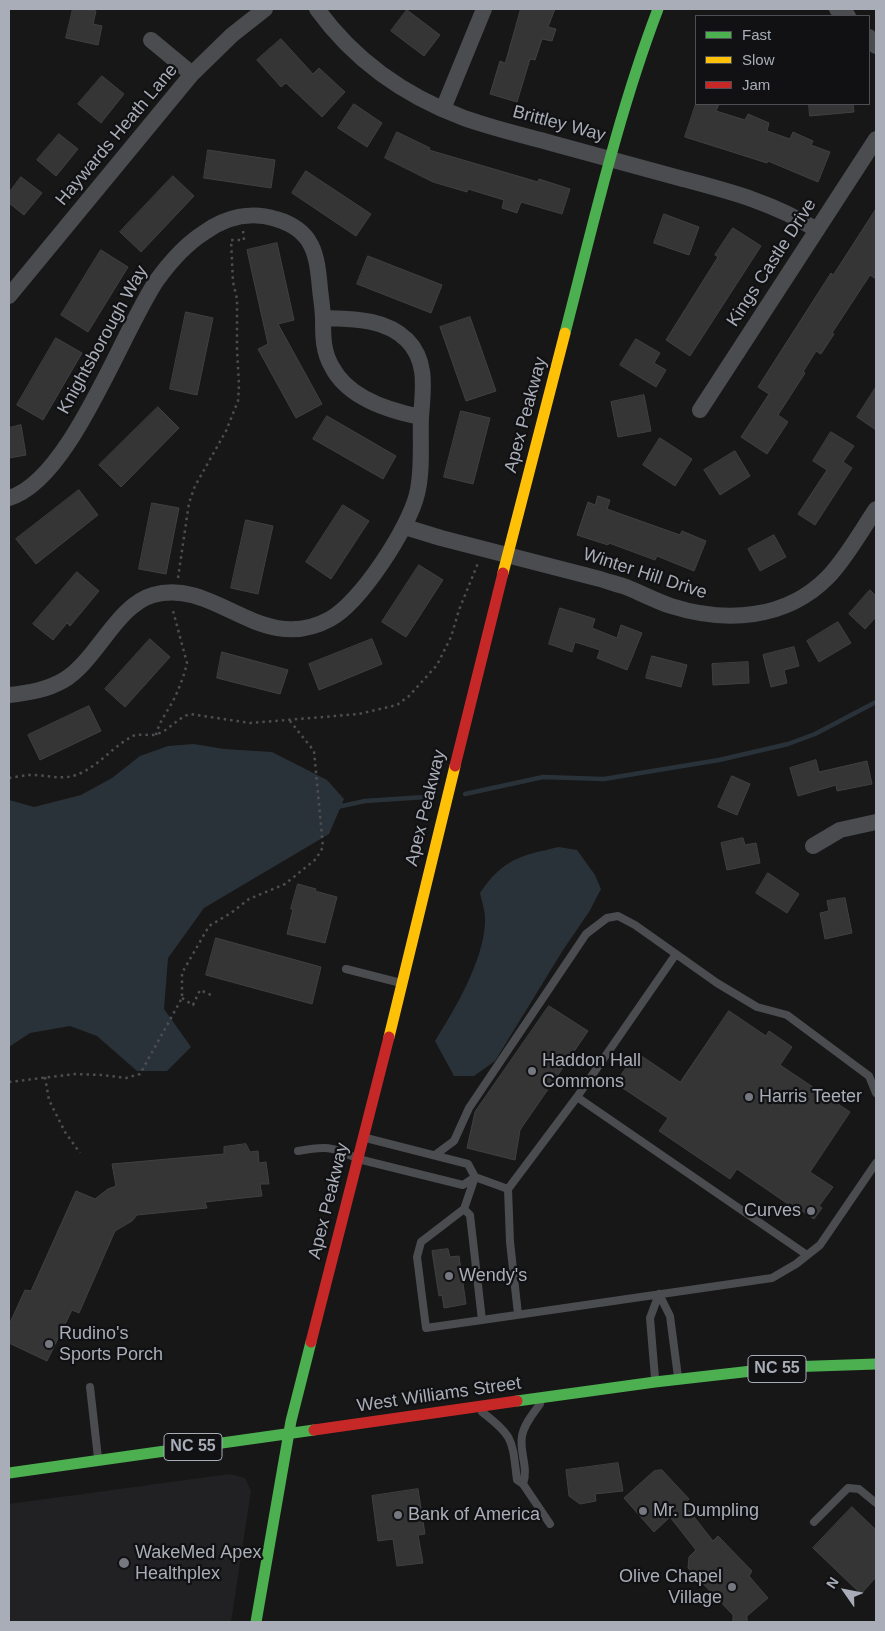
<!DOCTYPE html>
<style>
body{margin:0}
#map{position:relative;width:885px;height:1631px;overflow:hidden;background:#171717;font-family:Helvetica,sans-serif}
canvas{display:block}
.frame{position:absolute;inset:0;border:10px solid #a8adb8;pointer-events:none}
.legend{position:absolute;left:695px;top:15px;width:175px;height:90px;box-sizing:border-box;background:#111113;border:1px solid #4d4f55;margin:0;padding:6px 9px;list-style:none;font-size:15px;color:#a8adb8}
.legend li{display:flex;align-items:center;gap:10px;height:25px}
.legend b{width:25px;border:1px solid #4d4f55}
.north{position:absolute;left:820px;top:1566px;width:50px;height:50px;-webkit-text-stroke:4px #111113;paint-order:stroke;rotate:303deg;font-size:14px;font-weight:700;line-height:20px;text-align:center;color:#a8adb8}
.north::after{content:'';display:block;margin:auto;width:18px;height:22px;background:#a8adb8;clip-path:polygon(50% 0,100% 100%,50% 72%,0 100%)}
</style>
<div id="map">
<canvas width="885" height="1631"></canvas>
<div class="frame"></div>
<ul class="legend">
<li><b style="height:6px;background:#4caf50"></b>Fast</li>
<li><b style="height:6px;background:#ffc107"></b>Slow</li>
<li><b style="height:6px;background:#c62828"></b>Jam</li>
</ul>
<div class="north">N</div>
</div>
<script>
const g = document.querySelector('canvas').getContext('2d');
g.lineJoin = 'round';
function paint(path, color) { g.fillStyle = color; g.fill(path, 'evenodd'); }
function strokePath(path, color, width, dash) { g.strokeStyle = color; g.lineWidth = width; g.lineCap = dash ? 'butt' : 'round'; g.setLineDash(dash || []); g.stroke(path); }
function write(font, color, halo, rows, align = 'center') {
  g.font = font + ' Helvetica,sans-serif'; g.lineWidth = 4.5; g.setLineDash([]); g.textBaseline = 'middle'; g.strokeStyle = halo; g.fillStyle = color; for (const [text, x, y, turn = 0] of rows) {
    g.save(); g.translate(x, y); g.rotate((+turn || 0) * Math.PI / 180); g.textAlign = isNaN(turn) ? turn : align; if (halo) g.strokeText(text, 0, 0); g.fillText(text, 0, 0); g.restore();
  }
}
const built = new Path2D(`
 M230,1474l15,4 6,13 -20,131h-222v-118z`);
const water = new Path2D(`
 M194,744l30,5 48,3 55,28 17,19 -15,35 -125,74 -36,50 -4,51 27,38 -24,24h-30l-40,-35 -27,-10 -40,7 -21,14v-247l25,7 47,-12 31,-17 28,-22 28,-10z
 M559,847l18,3 18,25 6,14 -12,23 -26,38 -68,111 -21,15h-20l-19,-35c20,-32 48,-79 50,-118 1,-9 -3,-21 -5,-30 24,-35 40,-37 79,-46z`);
const stream = new Path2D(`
 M465,794l78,-17 61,2 115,-19 69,-16 27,-10 61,-32
 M337,807l28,-6 60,-4`);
const building = new Path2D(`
 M73,9h11l12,2 -3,13 9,2 -4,19 -32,-7z
 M521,9h34l-7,18 8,2 -4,12 -10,-2 -7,21 -5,-1 -13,43 -27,-8 10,-33 5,2z
 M407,10l33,25 -16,21 -33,-25z
 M281,39l32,35 6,-6 26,24 -23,25 -36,-34 -5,4 -24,-27z
 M102,76l22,18 -23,29 -23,-19z
 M354,104l28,19 -15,24 -29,-19z
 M696,104h23l-3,7 29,9 3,-6 21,9 -2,8 23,8 3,-7 20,9 -2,4 19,7 -12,30 -50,-21 -1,2 -82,-26z
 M809,104h44l1,8 -44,4z
 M397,132l33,16 -1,2 109,32 1,-3 31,10 -8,25 -41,-12 -4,11 -15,-5 2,-8 -36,-11 -1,3 -34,-10 -48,-24z
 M59,134l19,15 -22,27 -19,-16z
 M208,150l67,10 -4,28 -67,-10z
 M306,171l65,43 -15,22 -64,-43z
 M173,176l21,20 -53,56 -21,-20z
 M21,177l21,16 -18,22 -15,-12v-10z
 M876,209v70l-6,-4 -38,58 2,1 -13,20 -5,-3 -13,21 2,1 -27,42 10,7 -21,32 -26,-17 28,-43 -11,-7 73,-114 2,2z
 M664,214l35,13 -10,28 -35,-12z
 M733,228l28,18 -71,110 -24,-16 52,-83 -3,-2z
 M277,243l17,77 -16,4 44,80 -26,14 -38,-69 10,-5 -21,-94z
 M101,250l27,17 -40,65 -27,-17z
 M368,256l74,29 -11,28 -74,-29z
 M186,312l27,6 -16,77 -27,-6z
 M470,317l26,74 -30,10 -26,-74z
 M56,338l26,15 -39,67 -26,-15z
 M636,339l24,14 -6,10 12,7 -10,17 -36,-22z
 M876,387v43l-19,-13z
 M644,395l7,36 -33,6 -7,-35z
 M158,407l21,21 -58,59 -22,-22z
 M461,411l29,7 -17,66 -29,-7z
 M327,416l69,40 -13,23 -70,-40z
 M21,425l5,30 -17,3v-30z
 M831,432l23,14 -11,16 9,6 -37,57 -17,-11 29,-44 -14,-9z
 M660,438l32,21 -17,27 -32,-21z
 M735,451l15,25 -30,19 -16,-25z
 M79,490l19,25 -62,49 -20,-25z
 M598,496l12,4 -3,9 73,26 2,-4 24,10 -12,30 -37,-15 -2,4 -46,-17 -1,2 -31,-10 11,-33 7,3z
 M152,503l27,5 -13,66 -27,-5z
 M343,505l26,16 -38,58 -25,-17z
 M246,520l27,6 -15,68 -27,-6z
 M774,535l12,22 -26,14 -12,-22z
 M419,565l24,15 -37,57 -24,-15z
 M77,572l22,19 -29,35 -3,-3 -14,17 -20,-16z
 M870,590l6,6v21l-11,12 -16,-15z
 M560,608l35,11 -3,9 25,10 4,-13 21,8 -15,37 -30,-12 3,-8 -25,-8 -3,10 -23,-8z
 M838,622l13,21 -32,19 -12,-21z
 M150,639l20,18 -45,50 -20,-18z
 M372,639l10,25 -63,26 -10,-26z
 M794,647l5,19 -15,4 3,13 -16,4 -8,-32z
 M222,652l66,18 -8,24 -63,-16z
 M652,656l35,9 -6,22 -35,-9z
 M748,662l1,21 -36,2 -1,-21z
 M89,706l12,25 -61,29 -12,-25z
 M816,760l3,12 48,-11 5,23 -35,7 -1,-6 -38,11 -8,-28z
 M732,776l18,8 -13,31 -19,-8z
 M743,838l2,7 11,-2 4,20 -33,7 -6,-27z
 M768,873l31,21 -12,19 -31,-20z
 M298,884l18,5 -1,2 22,6 -12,46 -38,-9 6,-25h-2z
 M845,898l7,35 -27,6 -5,-26 9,-2 -2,-10z
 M216,938l105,29 -9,37 -106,-29z
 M549,1006l39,25 -68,99 -5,30 -48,-12 8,-36z
 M729,1011l37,25 3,-5 23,16 -12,18 70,47 -40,60 23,15 -14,19 3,2 -8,11 -25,-17 -1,2 -51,-35 -7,10 -71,-48 9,-13 -53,-35 22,-30 43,29z
 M246,1144l4,8 8,-1 1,12 7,-1 3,22h-9l2,12 -57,6 2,6 -70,7 -5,6 -17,10 -36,82 -7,-3 -25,51 -38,-18v-18l16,-35 6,1 45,-100 19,8 13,-10 8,-3 -4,-22 112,-10v-7z
 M448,1249l2,8 9,-1 7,48 -22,4 -2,-13 -3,1 -7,-45z
 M618,1463l5,28 -28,3 1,7 -16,3 -11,-8 -3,-26z
 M662,1470l27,29 -5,5 29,37 5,-5 34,35 -3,5 19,22 -21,18v6h-14v-7l-45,-47 1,-11 7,-7 -26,-33 -16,15 -30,-34 30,-27z
 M418,1489l7,45 -7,1 5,28 -26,3 -4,-27 -15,2 -6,-45z
 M852,1507l24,23v47l-15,17 -48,-46z`);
const path = new Path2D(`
 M178,578l11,-75 6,-17 31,-55 12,-30 1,-16 -2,-36v-50l-4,-17 -2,-42h13l-1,-9
 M156,735c3,-13 11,-23 17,-34 6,-12 11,-25 14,-38l-15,-56
 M9,778c6,-1 13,-2 19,-3 18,-1 34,7 53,-2 19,-9 32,-26 50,-36 8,-5 18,0 26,-3 13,-4 20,-16 33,-20l60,9 109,-9 38,-9 12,-9 28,-31 14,-28 8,-27 19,-47
 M182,998l11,7 7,-15 11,5
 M45,1077l4,23 16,32 15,21
 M9,1082l66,-8 28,1 23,3 14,-4 42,-76v-25l27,-47 22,-13 18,-14 36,-15 31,-25 7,-12 -9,-96 -24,-30`);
const lane = new Path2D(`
 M346,969l55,14
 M577,1097l230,158
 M366,1138l102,26 7,13 33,12
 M298,1151c27,-5 34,-5 60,8l105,26 12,-8
 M435,1155l19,-14 15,-33 117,-174 21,-16 11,-2 17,9 82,58 40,24 30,8 82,61 7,17
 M464,1209l6,6 12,105 -56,8 -9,-71 4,-15 43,-33 11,-32
 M659,1294l11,22 8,61
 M518,1314l-8,-72 -2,-53 69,-92 99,-143
 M482,1320l290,-42 24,-14 24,-19 56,-82
 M655,1378l-5,-60 9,-24
 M90,1387l8,71
 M482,1412c33,25 30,29 35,68l6,4 27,40
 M523,1484c6,-16 -4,-32 -1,-48 2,-12 11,-22 18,-32
 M814,1522l34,-34 11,1 17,14`);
const street = new Path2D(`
 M317,9c37,51 88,87 147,109 28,10 58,17 87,25 44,12 88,24 132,36 49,13 91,24 134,51
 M837,9l11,7
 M869,37l7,9
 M151,40l41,34
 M443,109l41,-100
 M9,296l183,-222 40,-39 33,-26
 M700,410l176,-271
 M9,498c61,-17 112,-165 148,-218 13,-18 29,-36 48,-48 21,-15 46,-21 71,-13 38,11 41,36 44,70 1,10 3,21 3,31 0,16 0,32 9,47 16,31 58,44 89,50
 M405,527l36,11 159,41c9,3 17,5 26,8 15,6 30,14 45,19 54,17 115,14 157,-29 19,-20 33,-46 48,-68
 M9,695c19,-2 38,-5 55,-15 32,-19 53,-75 89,-85 62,-18 108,62 177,24 30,-16 79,-91 87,-125 6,-24 3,-52 4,-77 2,-27 7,-56 -14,-77 -22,-22 -55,-21 -84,-22
 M813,846l27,-16 36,-8`);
const fast = new Path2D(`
 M565,333c28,-108 53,-219 93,-324
 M517,1401l138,-19 132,-15 89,-3
 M9,1473l305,-43
 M256,1622l35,-201 20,-79`);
const slow = new Path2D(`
 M503,573l62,-240
 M389,1037l66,-271`);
const jam = new Path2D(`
 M455,766l48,-193
 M311,1342l78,-305
 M314,1430l203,-29`);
const markers = [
 [532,1071,5,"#757880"],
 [749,1097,5,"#757880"],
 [811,1211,5,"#757880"],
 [449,1276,5,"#757880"],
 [49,1344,5,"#757880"],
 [643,1511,5,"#757880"],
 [398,1515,5,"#757880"],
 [124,1563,6,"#757880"],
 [732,1587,5,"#757880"]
];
const shields = [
 [777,1369,58],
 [193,1447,58]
];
const shieldNames = [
 ["NC 55",777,1369],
 ["NC 55",193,1447]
];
const streetNames = [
 ["Brittley Way",559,124,15],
 ["Haywards Heath Lane",117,135,-50],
 ["Kings Castle Drive",772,263,-57],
 ["Knightsborough Way",103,340,-61],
 ["Apex Peakway",526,415,-75],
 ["Winter Hill Drive",645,574,18],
 ["Apex Peakway",426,808,-76],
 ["Apex Peakway",329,1201,-76],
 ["West Williams Street",439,1395,-8]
];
const poiNames = [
 ["Haddon Hall",542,1061],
 ["Commons",542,1082],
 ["Harris Teeter",759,1097],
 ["Curves",801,1211,"right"],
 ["Wendy's",459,1276],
 ["Rudino's",59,1334],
 ["Sports Porch",59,1355],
 ["Mr. Dumpling",653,1511],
 ["Bank of America",408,1515],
 ["WakeMed Apex",135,1553],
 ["Healthplex",135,1574],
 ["Olive Chapel",722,1577,"right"],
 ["Village",722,1598,"right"]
];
paint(built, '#212123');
paint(water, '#2a3239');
strokePath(stream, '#2a3239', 4.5);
paint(building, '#353536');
strokePath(building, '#3f4043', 1);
strokePath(path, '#4d4e52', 2.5, [2.5, 4]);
strokePath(lane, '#4b4c50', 8);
strokePath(street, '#4b4c50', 16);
strokePath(fast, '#4caf50', 11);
strokePath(slow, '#ffc107', 11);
strokePath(jam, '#c62828', 11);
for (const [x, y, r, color] of markers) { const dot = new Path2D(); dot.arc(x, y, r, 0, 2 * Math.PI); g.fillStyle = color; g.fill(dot); strokePath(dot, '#111113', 2); }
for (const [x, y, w] of shields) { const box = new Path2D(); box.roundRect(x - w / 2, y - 13.5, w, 27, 4); g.fillStyle = '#111113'; g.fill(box); strokePath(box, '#a8adb8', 1); }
write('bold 16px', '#a8adb8', null, shieldNames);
write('18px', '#a8adb8', '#111113', streetNames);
write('18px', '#a8adb8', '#111113', poiNames, 'left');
</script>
